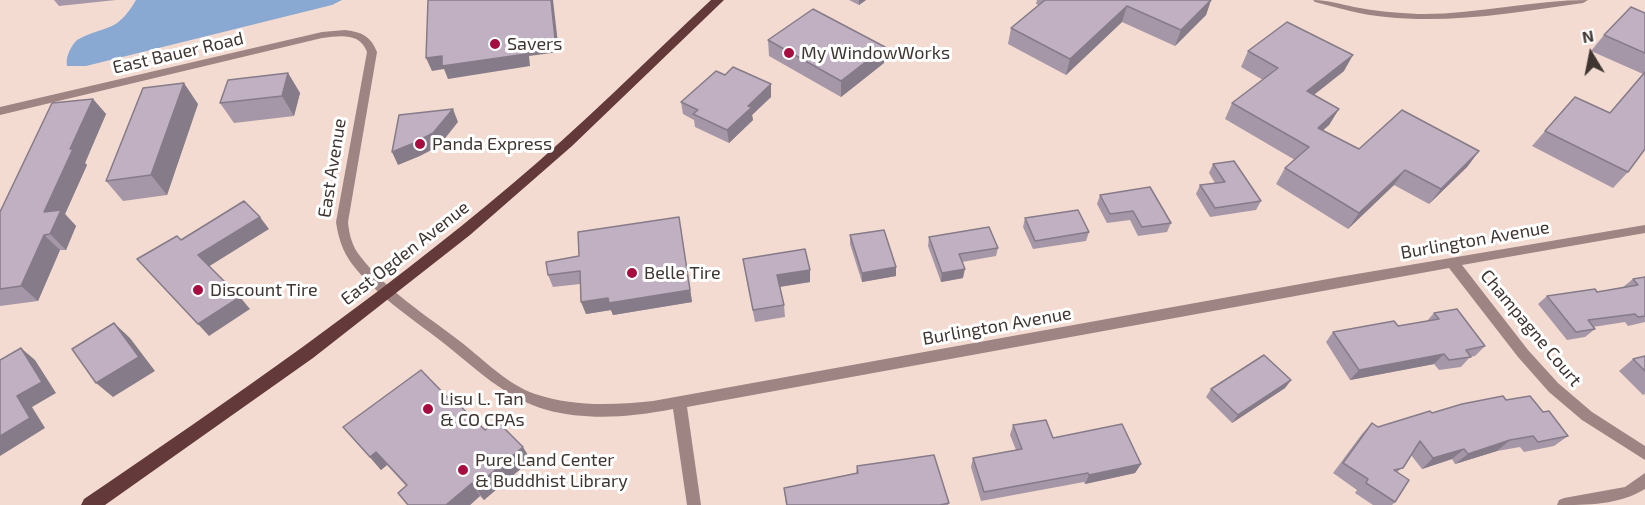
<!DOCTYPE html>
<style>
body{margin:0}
#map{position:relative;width:1645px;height:505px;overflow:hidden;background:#f4dbd1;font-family:"Exo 2",sans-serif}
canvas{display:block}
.north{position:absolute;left:1561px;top:24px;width:60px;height:60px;-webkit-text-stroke:4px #fff;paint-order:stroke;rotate:350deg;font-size:16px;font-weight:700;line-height:24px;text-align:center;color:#3f3531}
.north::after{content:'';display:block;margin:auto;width:21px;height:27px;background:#3f3531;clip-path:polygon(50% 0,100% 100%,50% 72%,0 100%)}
</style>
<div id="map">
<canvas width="1645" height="505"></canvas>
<div class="north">N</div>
</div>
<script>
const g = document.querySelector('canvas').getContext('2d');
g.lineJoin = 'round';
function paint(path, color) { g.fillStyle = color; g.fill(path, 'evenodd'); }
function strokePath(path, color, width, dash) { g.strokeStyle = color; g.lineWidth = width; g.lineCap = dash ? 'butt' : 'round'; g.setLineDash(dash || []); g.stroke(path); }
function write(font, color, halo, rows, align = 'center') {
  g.font = font + ' "Exo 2",sans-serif'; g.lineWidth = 6; g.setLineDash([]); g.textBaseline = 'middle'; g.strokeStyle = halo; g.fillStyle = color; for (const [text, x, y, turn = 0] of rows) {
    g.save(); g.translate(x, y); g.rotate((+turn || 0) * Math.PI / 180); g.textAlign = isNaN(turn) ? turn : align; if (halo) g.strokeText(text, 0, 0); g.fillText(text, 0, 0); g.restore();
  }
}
const water = new Path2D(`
 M136,0h206l-10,5 -246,61h-19c-2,-9 4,-20 10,-26 30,-16 39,-6 59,-40z`);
const street = new Path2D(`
 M1313,0c15,0 27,4 41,7 21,4 43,6 64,7 57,1 113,-14 170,-14l-5,3c-65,9 -131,21 -197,14 -24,-2 -48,-9 -71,-15z
 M345,30c16,2 26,6 32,22l-29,170c1,12 4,24 12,34 27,35 66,59 101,86 23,18 46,42 74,52 39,13 78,11 118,7l686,-124 306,-52v8l-183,32 66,85 30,33 34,29 53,34v14l-63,-40 -33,-28 -31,-35 -69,-89 -762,139 14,98h-14l-14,-96c-41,8 -85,12 -126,1 -44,-13 -70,-41 -106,-69 -31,-24 -65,-46 -89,-77 -9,-12 -14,-27 -16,-42l31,-170c-7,-20 -28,-16 -45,-14l-322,77v-8l322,-75z
 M1645,473v16c-26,16 -57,16 -88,16l2,-5 5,-2 61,-11z`);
const primary = new Path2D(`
 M711,0h13l-152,146 -102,89 -157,123 -208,147h-24l3,-6c146,-99 292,-200 427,-314 70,-59 134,-123 200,-185z`);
const wall = new Path2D(`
 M54,0h62l-57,6z
 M849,0h17l-7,5z
 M1037,0h174l-5,15 -31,31 -53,-24 -56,53 -58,-31 3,-16 28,-23 -3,-1z
 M1645,13v136l-17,23 -15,16 -81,-42 13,-15 65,-18 33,-39 -52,-23 13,-16z
 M768,40l116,23 -43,34 -72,-41z
 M1248,51l96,20 -30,24 25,14 -10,16 -6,5 36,19 120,2 -12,16 -38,37 -35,-19 -46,44 -72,-45 9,-16 10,-8 -70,-41 7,-16 31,-23 -22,-13z
 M288,73l12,20 -6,23 -60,7 -14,-20z
 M725,75l46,9v13l-19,18 1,5 -24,23 -34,-16 -1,-7 -11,-6 -2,-12z
 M93,99l13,15 -21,49 2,2 -22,49 11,12 -10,24h-6l-22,51 -38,5v-94z
 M198,104l-31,91 -44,6 -17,-20z
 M1213,164l48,37 -5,9 -46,7 -14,-23 4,-9 15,-2 -6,-10z
 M1100,195l71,28 -4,9 -29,4 -8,-16 -23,3 -10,-19z
 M1025,218l64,14 -3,9 -53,8 -10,-22z
 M681,229l11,73 -79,13 -2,-5 -25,4 -6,-30 -27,3 -5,-12 31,-19z
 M850,235l46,32v9l-34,6 -12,-38z
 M929,237l69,11 -2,8 -34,6 1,16 -22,4 -13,-36z
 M743,259l67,11v12l-30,5 4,18 1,12 -30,5 -10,-51z
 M1645,277v45l-17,4 -3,-4 -32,5 2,2 -10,8 -18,3 -29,-36 9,-8 50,-4 26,-5 10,-8z
 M1434,313l51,33 -10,10 -5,1 -9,10 -22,3 -5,-6 -84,16 -24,-38 7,-10 65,-6 29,-5z
 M1645,356v38l-2,1 -24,-24 14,-12z
 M1291,380l-6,8 -53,35 -26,-26 5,-8z
 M1506,400l37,12 25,24 -14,10 -30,6 -4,-5 -23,4 -42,13 -3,-5 -30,10 -11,-14 -14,18 -2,29 -3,3h-19l-18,-12 2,-3 -24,-17 29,-39 10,-11 6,4 54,-14z
 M453,403l32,27 46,30 -47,40 -4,-4 -10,9h-62l-2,-19 -19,-21 -6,5 -38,-43z
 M1013,425l40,13 88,26 -6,9 -50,11 -1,-2 -103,19 -10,-34 2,-9 43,-8 -6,-15z
 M857,466l92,37 -1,2h-162l-2,-17 72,-15z`);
const shadedWall = new Path2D(`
 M551,0h2l6,52 -30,4 1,10 -82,13 -4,-10 -12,2 -6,-13z
 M859,0h7l-7,5z
 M1211,0l-5,15 -31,31 6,-16z
 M1127,6l-5,16 -56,53 4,-16z
 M885,47l-1,16 -43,34v-16z
 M1353,55l-9,16 -46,36 9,-16z
 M288,73l12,20 -6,23 -12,-20z
 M184,83l14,21 -31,91 -16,-20z
 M771,84v13l-19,18 1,5 -24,23 -2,-13 21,-24z
 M93,99l13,15 -21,49 2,2 -22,49 11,12 -10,24 -16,-16 -6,-22 26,-63z
 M453,109l5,13 -19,24 -19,10 -22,9 -6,-13z
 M1339,109l-10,16 -20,18 9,-15z
 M1479,151l-12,16 -38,37 12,-15z
 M1405,170l-11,15 -46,44 11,-16z
 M260,217l9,12 -61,38 -10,-12z
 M679,217l13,85 -79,13 -2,-5 -25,4 -5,-12 27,-4z
 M44,235l16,15 -22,51 -17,-15z
 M896,267v9l-34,6v-9z
 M965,269l-2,9 -22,4 1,-9z
 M810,270v12l-32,5 -1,-12z
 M240,297l10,12 -41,27 -11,-12z
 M114,323l16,15 25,33 -42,26 -17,-14z
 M21,348l14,12 21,33 -24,14 13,21 -45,28v-20z
 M1444,354l-10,10 -84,16 9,-10z
 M1291,380l-6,8 -53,35 6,-8z
 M1510,440l-13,11 -42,13 13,-10z
 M523,447l8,13 -47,40 -9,-13z
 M1464,449l-12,10 -30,10 11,-11z
 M376,452l11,13 -6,5 -11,-13z
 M1141,464l-6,9 -50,11 4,-9z
 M472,483l8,13 -10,9h-24z`);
const building = new Path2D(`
 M428,0h123l4,39 -30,4 1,11 -84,12v-10l-16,2z
 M1045,0h166l-30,30 -54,-24 -57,53 -59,-31z
 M1631,7l14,6v40l-41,-18z
 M813,9l72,38 -44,34 -73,-41z
 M1287,22l66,33 -46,36 32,18 -21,19 41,21 43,-39 77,41 -38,38 -36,-19 -46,43 -74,-45 24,-21 -77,-44 46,-35 -30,-17z
 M733,67l38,17 -23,22 4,1 -25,23 -34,-16 5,-4 -17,-8 35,-31 9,4z
 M1645,72v77l-17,23 -83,-41 30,-34 35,16z
 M288,73l-6,23 -62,7 8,-23z
 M184,83l-33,92 -45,6 37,-93z
 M93,99l-23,50h3l-29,63 17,-2 -11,24 -6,1 -23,51 -21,3v-77l52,-109z
 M453,109l-20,24 -19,10 -22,9 7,-37z
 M1234,161l27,40 -46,7 -15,-23 25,-3 -12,-18z
 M1150,187l21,36 -29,4 -9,-16 -23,3 -10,-19z
 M244,201l16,16 -62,38 42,42 -42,27 -61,-65 40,-23 4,4z
 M1078,210l11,22 -54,9 -10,-23z
 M679,217l11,73 -81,13 -1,-5 -27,4 -1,-31 -32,4 -2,-13 33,-6 -1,-24z
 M989,227l9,21 -39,6 6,15 -23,4 -13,-36z
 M884,230l12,37 -34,6 -12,-38z
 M805,249l5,21 -33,5 7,30 -31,5 -10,-51z
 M1645,277v39l-7,1 -3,-3 -47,6 7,9 -19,3 -29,-36 48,-7 2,3 41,-7 -5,-6z
 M1457,309l28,37 -19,4 5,7 -22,3 -5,-6 -85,16 -26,-38 61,-11 4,5 41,-7 -5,-6z
 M114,323l25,34 -43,26 -24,-34z
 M21,348l21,34 -25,14 13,22 -30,18v-76z
 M1264,355l27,25 -53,35 -27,-26z
 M1645,356v15l-12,-12z
 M421,370l32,33 2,-2 30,29 12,-9 26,26 -48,40 -3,-4 -26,22h-38l-10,-12 9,-8 -31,-33 -6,5 -27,-30z
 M1503,396l3,4 24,-4 13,16 6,-1 19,25 -30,6 -5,-6 -23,4 -42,14 -4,-5 -31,9 -13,-17 -17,27 -9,2 15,10 -14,22 -29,-19 2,-4 -25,-16 29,-40 6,4 52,-16 2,2 30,-9z
 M1046,420l7,18 69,-14 19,40 -52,11 -1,-2 -104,19 -11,-34 49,-9 -9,-24z
 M934,455l15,48 -9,2h-153l-3,-17 74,-15 -1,-7z`);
const markers = [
 [495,44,6,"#a60e42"],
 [789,53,6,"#a60e42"],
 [420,144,6,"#a60e42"],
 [632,273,6,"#a60e42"],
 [198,290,6,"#a60e42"],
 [428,409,6,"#a60e42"],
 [463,470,6,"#a60e42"]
];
const poiNames = [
 ["Savers",507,44],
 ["My WindowWorks",801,53],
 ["Panda Express",432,144],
 ["Belle Tire",644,273],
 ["Discount Tire",210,290],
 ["Lisu L. Tan",440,399],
 ["& CO CPAs",440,420],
 ["Pure Land Center",475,460],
 ["& Buddhist Library",475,481]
];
const streetNames = [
 ["East Bauer Road",178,53,-13],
 ["East Avenue",332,168,-81],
 ["Burlington Avenue",1475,240,-10],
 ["East Ogden Avenue",405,253,-38],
 ["Burlington Avenue",997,326,-10],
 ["Champagne Court",1531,328,50]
];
paint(water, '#89a8d2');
paint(street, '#9e8483');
paint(primary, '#633939');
paint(wall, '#a597a7');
paint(shadedWall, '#867b88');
paint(building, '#c0b0c2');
strokePath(building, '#867b88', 1.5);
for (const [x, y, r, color] of markers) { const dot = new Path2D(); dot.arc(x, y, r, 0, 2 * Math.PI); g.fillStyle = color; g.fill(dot); strokePath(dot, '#fff', 2); }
write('18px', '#3f3531', '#fff', poiNames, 'left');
write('18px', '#3f3531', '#fff', streetNames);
</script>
